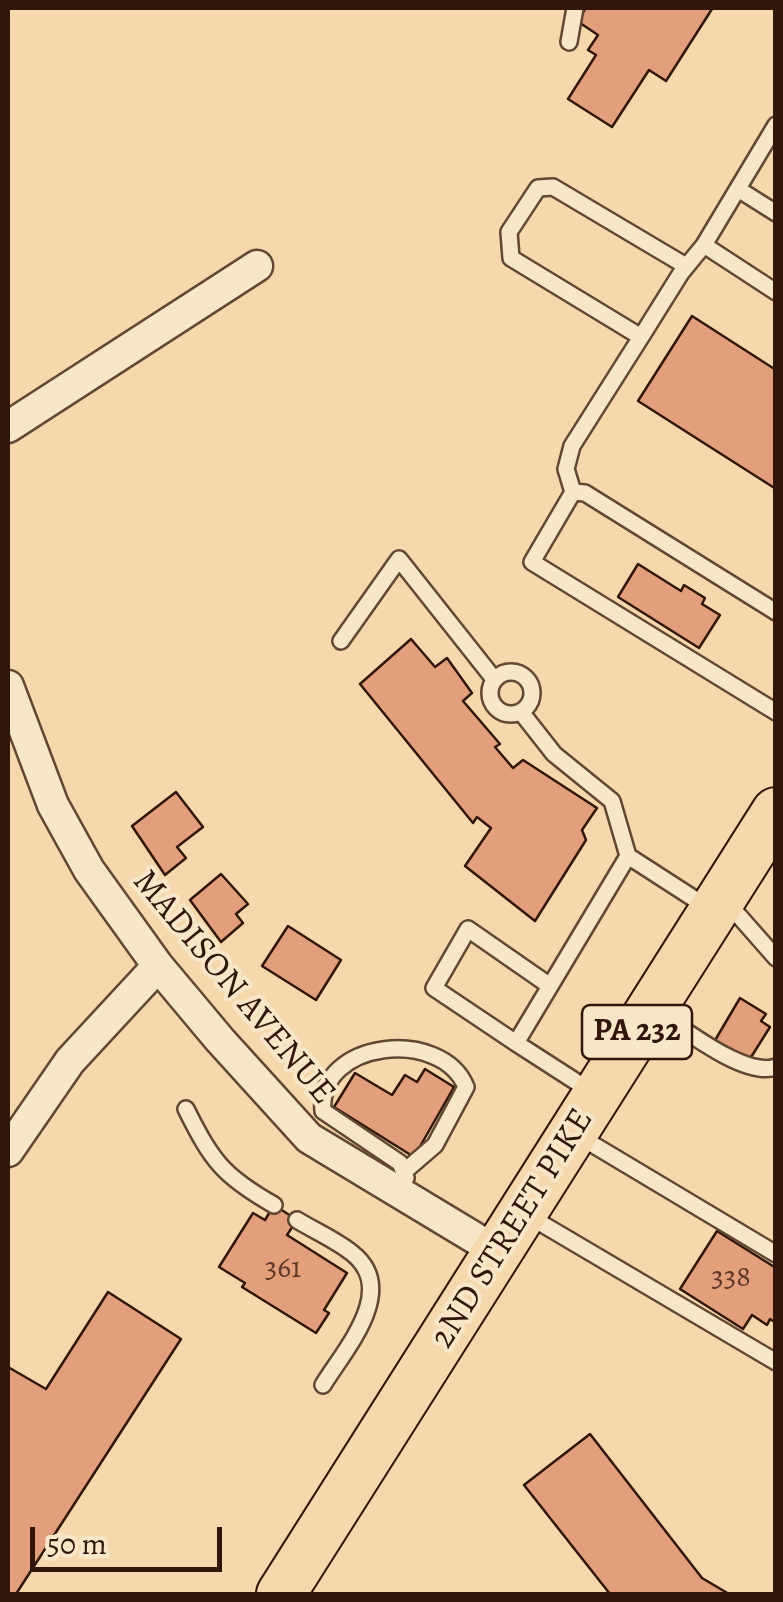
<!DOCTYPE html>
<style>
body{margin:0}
#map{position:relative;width:783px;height:1602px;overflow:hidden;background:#f5d9ac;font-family:Alegreya,serif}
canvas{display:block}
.frame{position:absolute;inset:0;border:10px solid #31170b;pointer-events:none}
.scale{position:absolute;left:30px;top:1527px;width:192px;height:45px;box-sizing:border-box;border:5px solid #31170b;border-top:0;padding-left:12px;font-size:30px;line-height:35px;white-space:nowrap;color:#31170b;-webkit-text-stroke:8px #f8e6c9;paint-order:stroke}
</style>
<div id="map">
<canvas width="783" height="1602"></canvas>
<div class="frame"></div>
<div class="scale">50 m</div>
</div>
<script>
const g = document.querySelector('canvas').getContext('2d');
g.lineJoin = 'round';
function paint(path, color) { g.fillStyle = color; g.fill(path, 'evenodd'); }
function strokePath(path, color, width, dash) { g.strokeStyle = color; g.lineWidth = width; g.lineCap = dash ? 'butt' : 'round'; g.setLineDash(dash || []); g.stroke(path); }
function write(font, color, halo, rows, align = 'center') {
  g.font = font + ' Alegreya,serif'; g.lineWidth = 8; g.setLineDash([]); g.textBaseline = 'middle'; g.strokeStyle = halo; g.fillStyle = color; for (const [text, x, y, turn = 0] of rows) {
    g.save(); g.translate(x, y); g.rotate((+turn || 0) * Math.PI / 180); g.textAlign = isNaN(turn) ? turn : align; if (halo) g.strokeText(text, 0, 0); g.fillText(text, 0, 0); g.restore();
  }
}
const building = new Path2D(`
 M586,8h123l3,1 -46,72 -17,-11 -37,57 -44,-28 28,-44 -8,-5 10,-15 -21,-14z
 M692,316l84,54v119l-138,-88z
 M638,564l43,27 3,-6 21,13 -3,6 18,11 -21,33 -81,-51z
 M411,639l24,28 12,-9 25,35 -9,8 37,43 -5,3 18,21 10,-8 74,48 -15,22 4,10 -51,81 -70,-55 26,-38 -14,-11 -4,6 -113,-139z
 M176,792l27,35 -26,20 9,11 -21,17 -33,-49z
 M221,874l27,30 -12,10 7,9 -22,19 -31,-42z
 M288,926l53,34 -25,40 -54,-34z
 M740,998l26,16 -5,7 9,6 -22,35 -34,-20z
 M425,1069l29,18 -40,70 -80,-50 21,-34 37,22 13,-20 12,7z
 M274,1205l23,15 -10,15 60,38 -23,37 5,3 -13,20 -74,-46 3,-4 -26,-16 34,-54 12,7z
 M717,1231l59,37v55l-6,-4 -3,6 -15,-10 -9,14 -63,-40z
 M108,1292l73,47 -165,255h-8v-227l38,22z
 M590,1434l112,144 27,16h-119l-86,-109z`);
const lane = new Path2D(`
 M569,42l6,-34
 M738,189l38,24
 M704,245l72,-120
 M686,266l-133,-79 -15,1 -29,44 2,26 130,79 40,-64 23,-28 72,47
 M641,337l-69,109 -6,23 7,23 -41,70 244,150
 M573,492l12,1 191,119
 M341,641l58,-82 95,120
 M490 693a21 21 0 1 1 42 0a21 21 0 1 1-42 0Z
 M521,712l33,42 58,47 16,55 82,53
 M725,900l51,58
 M550,986l-82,-57 -34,59 82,55 112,-187
 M656,1011c28,18 89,67 120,56
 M516,1043l76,49
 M186,1109c26,52 37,67 88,96
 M577,1135l199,119
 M397,1191l9,-13 -6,-15 -77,-52c-6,-71 119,-84 143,-24l-31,58 -29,25
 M527,1215l249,147
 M297,1220c18,11 39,20 55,33 47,37 -7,96 -29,132`);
const street = new Path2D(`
 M8,427l249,-161
 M8,686l45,119 36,65 69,96 62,74 89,98 189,114
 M8,1151l62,-90 88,-95`);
const primary = new Path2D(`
 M281,1594l495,-782`);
const numberNames = [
 ["361",283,1270],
 ["338",731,1279]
];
const shields = [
 [637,1032,110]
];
const shieldNames = [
 ["PA 232",637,1032]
];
const streetNames = [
 ["MADISON AVENUE",233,988,50],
 ["2ND STREET PIKE",513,1229,-58]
];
paint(building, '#e39e7b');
strokePath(building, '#31170b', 2.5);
strokePath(lane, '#624833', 20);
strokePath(street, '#624833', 35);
strokePath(primary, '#31170b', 52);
strokePath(lane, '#f8e6c9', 15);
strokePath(street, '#f8e6c9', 30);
strokePath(primary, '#f5d9ac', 48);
write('30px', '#5e3927', null, numberNames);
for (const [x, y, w] of shields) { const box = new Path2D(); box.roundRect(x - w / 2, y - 27, w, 54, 8); g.fillStyle = '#f8e6c9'; g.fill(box); strokePath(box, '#31170b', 2.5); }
write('bold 32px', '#31170b', null, shieldNames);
write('35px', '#31170b', '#f8e6c9', streetNames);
</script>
